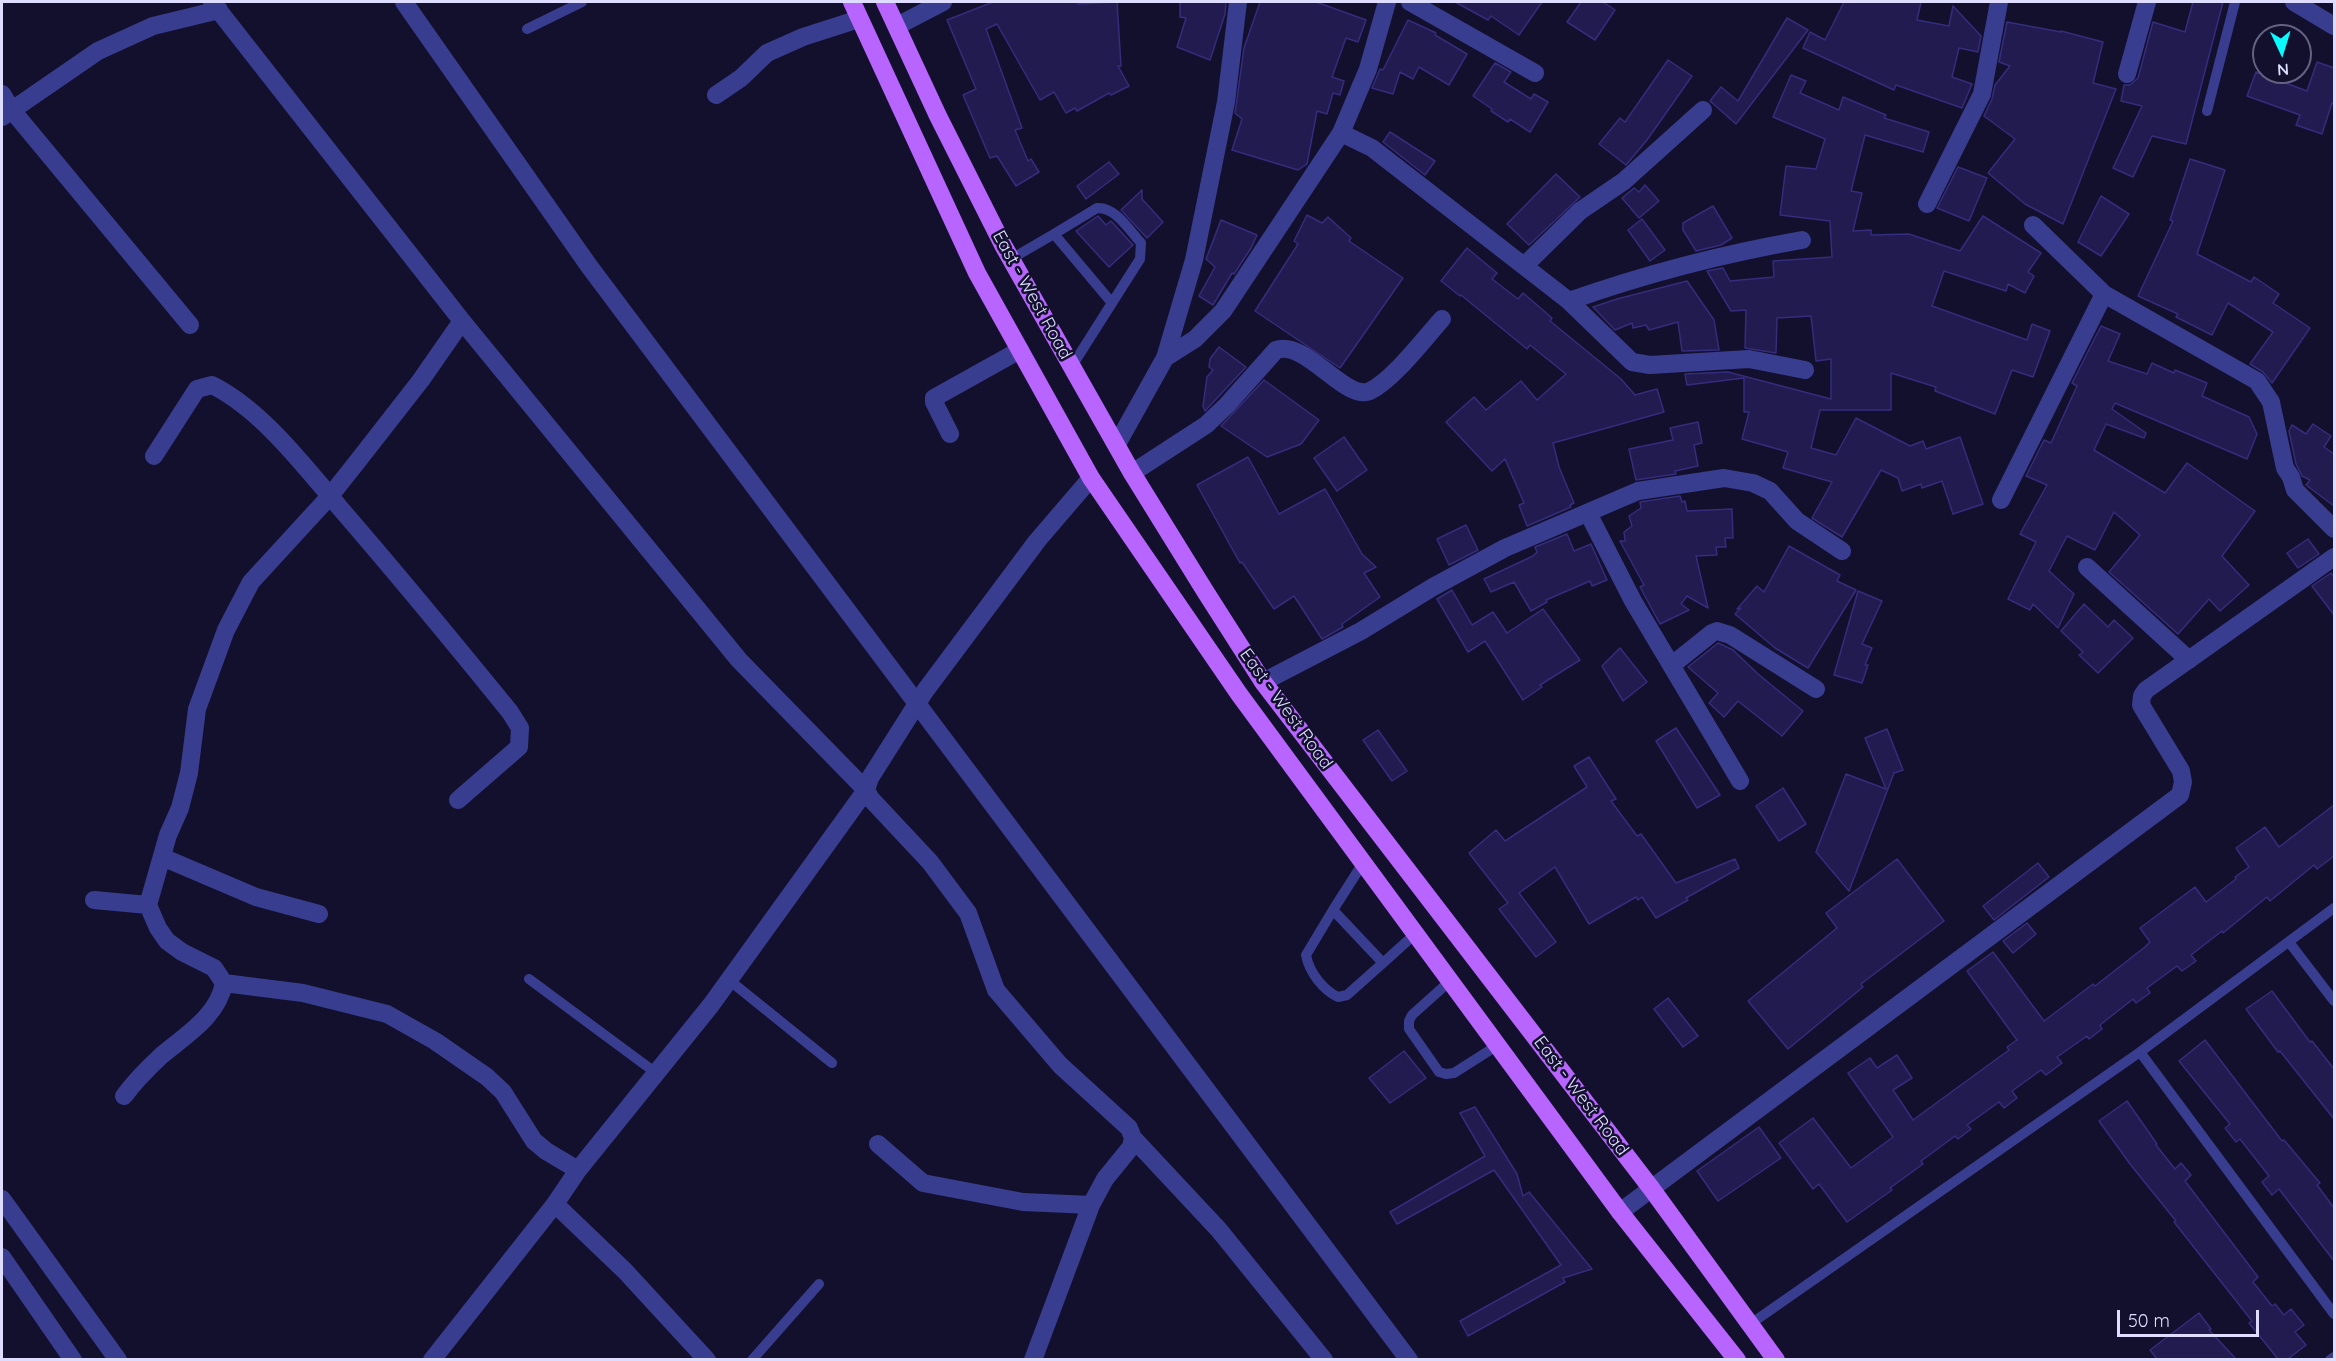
<!DOCTYPE html>
<style>
body{margin:0}
#map{position:relative;width:2336px;height:1361px;overflow:hidden;background:#13102e;font-family:Quicksand,sans-serif}
canvas{display:block}
.frame{position:absolute;inset:0;border:3px solid #deddff;pointer-events:none}
.north{position:absolute;left:2252px;top:24px;width:60px;height:60px;box-sizing:border-box;background:#13102e;border:2px solid #646282;border-radius:50%;rotate:176deg;font-size:16px;font-weight:700;line-height:24px;text-align:center;color:#deddff}
.north::after{content:'';display:block;margin:auto;width:21px;height:27px;background:#09fbff;clip-path:polygon(50% 0,100% 100%,50% 72%,0 100%)}
.scale{position:absolute;left:2117px;top:1310px;width:142px;height:27px;box-sizing:border-box;border:3px solid #deddff;border-top:0;padding-left:8px;font-size:18px;line-height:21px;white-space:nowrap;color:#deddff;-webkit-text-stroke:4px #13102e;paint-order:stroke}
</style>
<div id="map">
<canvas width="2336" height="1361"></canvas>
<div class="frame"></div>
<div class="north">N</div>
<div class="scale">50 m</div>
</div>
<script>
const g = document.querySelector('canvas').getContext('2d');
g.lineJoin = 'round';
function paint(path, color) { g.fillStyle = color; g.fill(path, 'evenodd'); }
function strokePath(path, color, width, dash) { g.strokeStyle = color; g.lineWidth = width; g.lineCap = dash ? 'butt' : 'round'; g.setLineDash(dash || []); g.stroke(path); }
function write(font, color, halo, rows, align = 'center') {
  g.font = font + ' Quicksand,sans-serif'; g.lineWidth = 5; g.setLineDash([]); g.textBaseline = 'middle'; g.strokeStyle = halo; g.fillStyle = color; for (const [text, x, y, turn = 0] of rows) {
    g.save(); g.translate(x, y); g.rotate((+turn || 0) * Math.PI / 180); g.textAlign = isNaN(turn) ? turn : align; if (halo) g.strokeText(text, 0, 0); g.fillText(text, 0, 0); g.restore();
  }
}
const building = new Path2D(`
 M993,2h85v2l39,-2 4,64h-3l11,20 -18,9 -2,-2 -32,18 -2,-3 -9,5 -12,-21 -14,8 -43,-76 -11,5 36,99 -7,2 13,31 3,-2 8,13 -23,14 -19,-30 -7,2 -27,-63 13,-6 -29,-69z
 M1180,2h46l-1,12 -15,46 -33,-13 9,-29 -6,-1z
 M1260,2h56l50,18 -8,22 -12,-4 -14,39 12,4 -4,14 -7,-2 -6,21 -10,-3 -10,53 -9,6 -66,-20 10,-31 -7,-6 9,-65z
 M1455,2h87l-23,33 -28,-19 -3,4z
 M1581,2h22l12,8 -20,30 -28,-18z
 M1844,2h77l-4,18 32,6 4,-20 28,30 -3,16 -19,-4 -7,29 20,7 -10,24 -66,-23 -2,5 -91,-42 7,-16 15,8z
 M2193,2h30l-37,142 -34,-8 -19,41 -20,-9 29,-62 -21,-5 3,-16h6l8,-7 15,-56 32,10z
 M1787,18l21,12 -72,94 -26,-23 11,-14 17,14z
 M1408,20l28,13 -1,2 32,19 -18,31 -30,-18 -6,12 -13,-7 -7,22 -21,-6 8,-19 3,1z
 M2007,22l54,10v-1l42,11 -10,41 23,6 -53,135 -38,-20 -37,-31 27,-34 -31,-23 8,-17 3,-14 15,-19 -11,-4z
 M1668,60l24,16 -45,64 -21,25 -27,-21 21,-26 5,4z
 M2317,62l17,6v36l-2,-1 -10,31 -26,-9 4,-10 -53,-19 9,-24 51,19z
 M1495,63l16,9 -7,10 27,17 3,-5 14,8 -18,30 -20,-13 -2,3 -17,-11 1,-2 -19,-13z
 M1791,75l15,6 -6,12 39,17 4,-13 43,18 -2,3 45,14 -6,20 -58,-17 -14,56 11,2 -9,38 18,-1v5l38,-1 51,17 23,-35 58,37 -13,19 6,4 -9,17 -17,-9 -2,7 -62,-20 -12,35 95,34 5,-16 18,7 -17,46 -21,-7 -17,44 -60,-23 1,-4 -45,-14v37h-71l-9,38 25,7 20,-37 54,28 13,-5 3,8 34,-12 23,67 -30,10 -11,-33 -20,7 -1,-4 -19,7 -4,-13 -17,-8 -39,67 -30,-19 20,-36 -49,-14 5,-16 -46,-13 7,-27h-5v-34l-57,7 -2,-11 43,-2 103,27v-40l-15,2 -5,-45 -34,2 -1,35 -31,-5 1,-38 -15,1 -24,-40 16,-3 7,13 44,-4 -1,-16 59,-4 -2,-36 -50,-6 6,-49 30,3 9,-30 -52,-22z
 M1390,132l45,29 -10,14 -42,-33z
 M2190,159l35,11 -28,84 54,28 3,-5 25,17 -6,9 37,25 -38,55 -9,-11 -13,-8 23,-32 -45,-29 -16,32 -36,-18 2,-3 -40,-18 35,-75 -3,-1z
 M1109,162l10,12 -33,25 -9,-13z
 M1958,167l29,11 -18,43 -32,-13z
 M1556,174l24,23 -51,48 -22,-21z
 M1645,185l14,16 -20,17 -17,-20 12,-10 5,4z
 M1142,190v9l21,23 -16,16 -26,-28z
 M2101,196l28,18 -28,42 -23,-14z
 M1713,206l19,32 -11,7 -25,6 -13,-21v-7z
 M1307,215l15,8 6,-6 23,21 -2,3 54,37 -63,90 -85,-57 43,-67 -4,-3z
 M1098,216l8,9 5,-4 22,24 -24,22 -33,-36z
 M1642,219l23,31 -15,11 -22,-31z
 M1221,220l36,15 -6,13 -17,26 -2,-1 -19,32 -14,-9 16,-29 -9,-8z
 M1467,248l30,25 -5,6 26,20 5,-6 14,12 15,13 -2,3 71,58 14,16 22,-6 7,23 -111,31 6,24 15,36 -4,2 1,2 -44,19 -8,-21 5,-2 -19,-44 -13,12 -46,-49 28,-25 12,13 35,-29 16,19 29,-26 -36,-29 -3,4 -66,-54 -1,1 -19,-15z
 M1687,281l27,39 5,30 -37,1 -4,-29 -29,8 -3,-5 -13,3 -1,-5 -17,7 -22,-23 24,-8z
 M2101,326l19,8 -12,27 39,13 5,-11 22,10 1,-3 32,13 -5,13 47,21 8,17 -10,25 -132,-56 -3,6 34,24 -2,5 -38,-14 -12,26 71,43 22,-30 68,48 -33,45 27,29 -29,26 -11,-12 -31,35 -69,-62 31,-37 -26,-23 -19,38 -28,-14 -18,35 25,23 -16,34 -25,-24 -3,6 -22,-11 28,-57 -16,-8 27,-49 -21,-9 18,-36 7,3 26,-57 -5,-3z
 M1219,347l27,20 -41,44 -2,-5 4,-29 6,-7 -4,-3 1,-8z
 M1264,380l55,40 -18,24 -34,13 -46,-31z
 M1698,422l4,21 -8,2 4,21 -23,5 1,3 -40,6 -7,-31 44,-9 -3,-12z
 M2313,424l18,12 -7,11 10,7v52l-28,-21 4,-5 -8,-4 -6,-12 -7,-33 3,-6 14,9z
 M1344,437l23,33 -30,21 -23,-33z
 M1248,457l31,57 46,-25 37,65 14,13 -12,6 16,24 -38,27 1,3 -21,12 -28,-43 -20,13 -32,-47 -2,1 -43,-78z
 M1680,496l2,6 3,-1 2,10 45,-2 1,29h-8l1,9h-10l1,8 -21,1 12,52 -21,-12 -6,8 8,6 -29,14 -20,-37 4,-2 -24,-44h5l-1,-9 8,-6 -3,-10 12,-8 -1,-6z
 M1466,525l12,25 -29,15 -12,-26z
 M1567,534l7,17 17,-7 16,36 -15,6 -2,-5 -44,19 1,2 -16,9 -17,-29 -23,10 -7,-13 49,-23 4,-4 -2,-5z
 M2308,539l11,15 -21,14 -11,-15z
 M1789,546l51,29 -3,6 19,9 -48,78 -33,-20 -40,-34 6,-6 -4,1 20,-23 7,6z
 M2331,573l3,4v38l-22,-29z
 M1452,590l20,35 21,-13 14,21 36,-24 37,51 -40,25 2,2 -19,13 -38,-59 -17,11 -31,-53z
 M1858,591l24,10 -20,43 10,4 -7,17h3l-6,18 -28,-8z
 M2084,604l24,23 6,-7 19,18 -35,35 -19,-18 4,-3 -22,-21z
 M1718,643l15,7 25,24 45,37 -21,25 -44,-35 -14,16 -15,-14 9,-10 -30,-26z
 M1620,648l27,34 -24,19 -21,-35z
 M1676,728l44,67 -23,13 -41,-67z
 M1887,729l16,41 -9,3 -45,118 -33,-39 30,-78 40,15 -21,-51z
 M1378,730l29,41 -15,10 -29,-41z
 M1589,757l27,42 -5,2 26,35 4,-2 35,49 59,-24 4,9 -53,30 2,2 -32,18 -14,-21 -4,3 -2,-3 -47,27 -34,-57 -36,26 37,49 -20,15 -37,-48 9,-6 -39,-50 27,-23 9,11 82,-54 -13,-21z
 M1783,788l23,36 -27,17 -23,-35z
 M2334,805v51l-17,13 -3,-4 -44,36 -3,-4 -44,36 -1,-2 -31,24 5,6 -14,10 -5,-5 -30,22 3,5 -14,10 -3,-4 -33,26 2,4 -13,10 -2,-3 -30,21 5,6 -16,12 -5,-5 -29,21 5,7 -13,10 -5,-6 -32,23 4,4 -13,10 -3,-3 -34,25 2,3 -33,24 2,2 -45,32 -28,-38 -6,5 -34,-46 34,-25 38,50 42,-31 -45,-64 22,-15 7,10 20,-13 15,23 -19,12 20,30 96,-70 -2,-3 10,-7 -50,-69 26,-19 51,69 49,-37 2,2 50,-39 5,-5 -10,-14 55,-41 11,15 30,-23 -1,-2 14,-10 -13,-19 29,-21 14,20z
 M1897,859l47,62 -83,63 2,3 -75,62 -40,-48 89,-73 -11,-15z
 M2038,863l11,14 -55,43 -11,-14z
 M2027,923l9,11 -23,19 -10,-12z
 M2272,991l38,51 2,-1 22,28v50l-54,-68 -2,1 -32,-43z
 M1668,998l30,38 -15,11 -29,-38z
 M2205,1040l77,101 2,-1 36,43 -3,2 17,23v53l-55,-72 -7,6 -10,-13 7,-6 -29,-37 -4,3 -11,-14 5,-4 -51,-63z
 M1404,1051l22,27 -36,25 -21,-25z
 M2127,1101l30,43 -1,1 19,24 6,-6 10,12 -6,6 73,96 -5,5 19,24 3,-2 9,11 7,-6 13,16 -9,7 11,13 -18,14h-10l-29,-36 3,-2 -78,-99 2,-1 -46,-57 -31,-43z
 M1475,1107l42,67 6,22 6,-4 63,77 -29,9 2,4 -97,54 -8,-15 101,-56 -67,-95 -97,54 -7,-12 95,-56 -25,-43z
 M1759,1127l22,31 -63,43 -21,-30z
 M2199,1313l12,16 -2,1 27,29h-79l-7,-9z`);
const lane = new Path2D(`
 M527,29l55,-27
 M2207,111l28,-109
 M1054,234l43,-26c19,-1 32,22 44,35l-1,16 -28,44
 M1011,259l43,-25 58,69 -40,63
 M1363,863l-30,47 50,53 32,-29
 M1333,910l-27,45c3,17 17,35 32,42l9,-2 36,-32
 M2289,942l45,59
 M529,979l127,94
 M729,980l103,83
 M1450,981l-38,34 -3,6v8l30,43 7,2 8,-1 44,-28
 M2140,1052l194,262
 M1749,1325l391,-273 194,-144
 M752,1360l67,-76
 M2330,1360l4,-3`);
const street = new Path2D(`
 M212,2l250,319 277,339 127,130 5,9 59,63 38,51 28,77 64,75 69,63 4,10 86,92 105,130
 M404,2l185,264 820,1094
 M1410,2l125,71
 M2294,2l40,24
 M897,26l46,-24
 M2127,74l20,-72
 M2,94l9,15 179,216
 M716,95l25,-17 26,-25 36,-16 56,-18
 M2,117l96,-66 55,-25 66,-16
 M1341,133l31,15 197,153 63,61 18,3 99,-6 56,11
 M1927,204l55,-110 17,-92
 M2033,225l71,69 153,87 14,21 14,66 6,9 4,13 39,39
 M1524,266l56,-55 44,-30 79,-71
 M1569,301c76,-27 153,-47 233,-61
 M1165,358l30,-19 28,-28 118,-178 27,-64 19,-67
 M950,434l-16,-32v-4l86,-48
 M1117,444l48,-86 29,-98 32,-158 12,-100
 M154,456l43,-67 15,-4c50,25 92,81 128,123 58,67 114,135 170,204l10,16 -1,19 -61,53
 M1132,473l74,-48 21,-20 49,-55c30,-11 69,52 94,41 23,-11 54,-52 72,-72
 M2001,500l103,-206
 M1588,513l45,88 107,180
 M2087,567l102,93
 M1672,665l40,-32 5,-2 13,4 86,54
 M1263,682l98,-51 72,-44 72,-39 133,-57 86,-13 29,5 17,8 27,30 45,30
 M162,857l94,40 63,17
 M94,900l54,5
 M224,983l79,10 84,21 48,27 52,36 16,15 31,49 12,10 32,19
 M124,1096c11,-15 24,-28 38,-41 24,-20 56,-39 62,-72l-10,-15 -32,-16 -15,-11 -9,-13 -10,-23 20,-70 12,-27 9,-35 8,-64 29,-79 25,-48 79,-86 27,-34 64,-82 41,-59
 M878,1144l45,39 100,19 68,3
 M2,1199l116,161
 M555,1204l70,67 82,89
 M1620,1212l560,-417 3,-13 -2,-11 -40,-66 1,-9 4,-6 188,-133
 M2,1257l71,103
 M432,1360l123,-156 23,-34 133,-165 155,-215 4,-12 55,-87 112,-150 54,-63
 M1033,1360l58,-155 14,-26 26,-32 2,-9`);
const primary = new Path2D(`
 M852,2l125,271 114,205 148,216 381,518 117,148
 M885,2l53,114 65,129 129,228 73,118 58,91 388,506 125,172`);
const streetNames = [
 ["East - West Road",1032,295,61],
 ["East - West Road",1286,709,54],
 ["East - West Road",1581,1096,53]
];
paint(building, '#211b50');
strokePath(building, '#352c7d', 1.5);
strokePath(lane, '#393d8f', 10);
strokePath(street, '#393d8f', 18);
strokePath(primary, '#b864ff', 18);
write('18px', '#deddff', '#13102e', streetNames);
</script>
